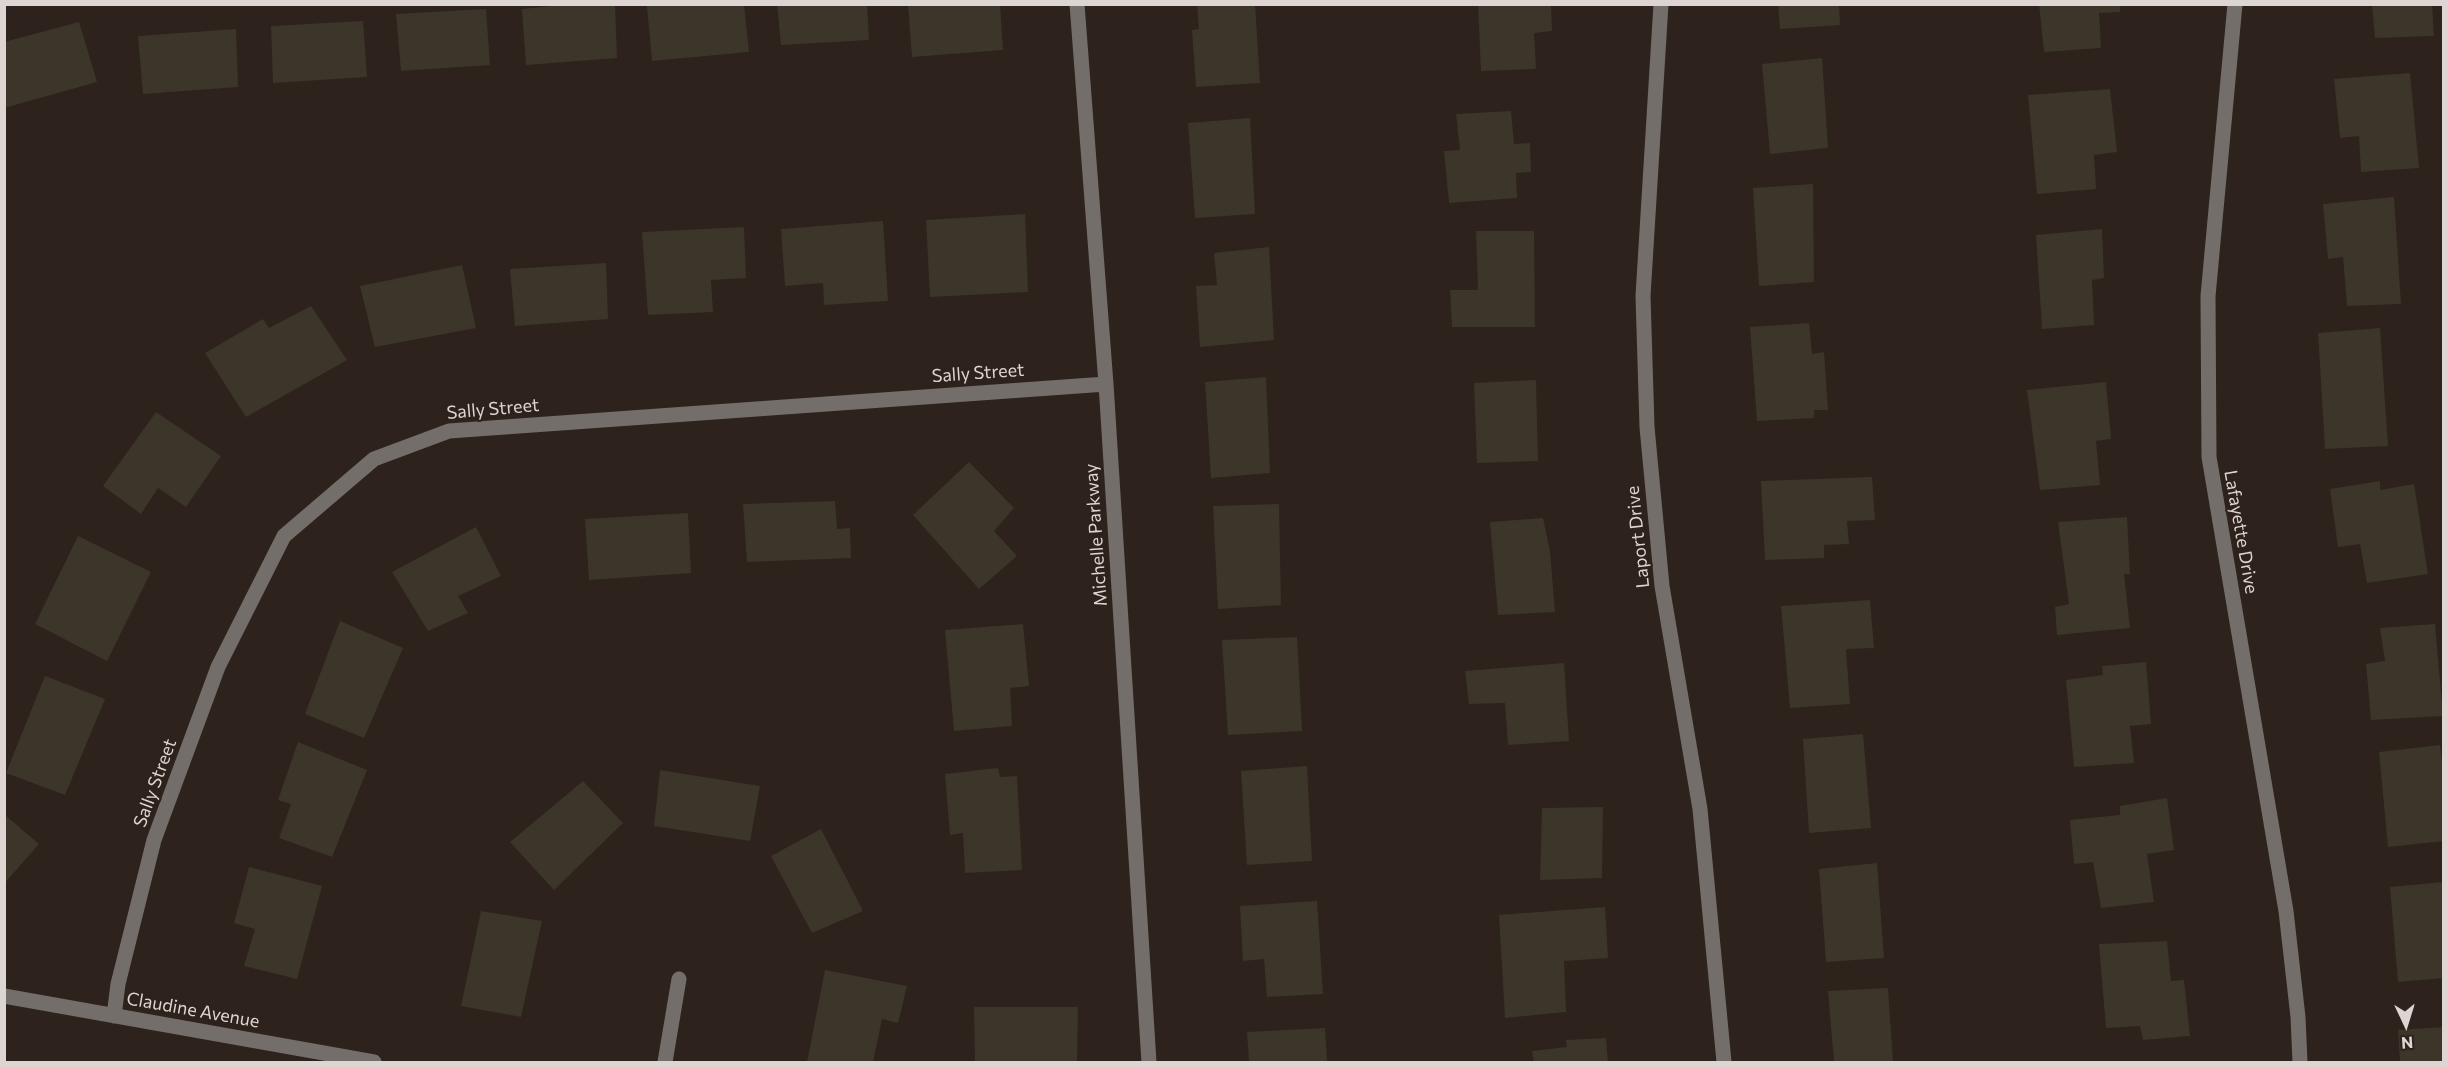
<!DOCTYPE html>
<style>
body{margin:0}
#map{position:relative;width:2448px;height:1067px;overflow:hidden;background:#2e221c;font-family:Commissioner,sans-serif}
canvas{display:block}
.frame{position:absolute;inset:0;border:6px solid #ddd5d1;pointer-events:none}
.north{position:absolute;left:2376px;top:995px;width:60px;height:60px;-webkit-text-stroke:4px #2e221c;paint-order:stroke;rotate:176deg;font-size:16px;font-weight:700;line-height:24px;text-align:center;color:#ddd5d1}
.north::after{content:'';display:block;margin:auto;width:21px;height:27px;background:#ddd5d1;clip-path:polygon(50% 0,100% 100%,50% 72%,0 100%)}
</style>
<div id="map">
<canvas width="2448" height="1067"></canvas>
<div class="frame"></div>
<div class="north">N</div>
</div>
<script>
const g = document.querySelector('canvas').getContext('2d');
g.lineJoin = 'round';
function paint(path, color) { g.fillStyle = color; g.fill(path, 'evenodd'); }
function strokePath(path, color, width, dash) { g.strokeStyle = color; g.lineWidth = width; g.lineCap = dash ? 'butt' : 'round'; g.setLineDash(dash || []); g.stroke(path); }
function write(font, color, halo, rows, align = 'center') {
  g.font = font + ' Commissioner,sans-serif'; g.lineWidth = 4.5; g.setLineDash([]); g.textBaseline = 'middle'; g.strokeStyle = halo; g.fillStyle = color; for (const [text, x, y, turn = 0] of rows) {
    g.save(); g.translate(x, y); g.rotate((+turn || 0) * Math.PI / 180); g.textAlign = isNaN(turn) ? turn : align; if (halo) g.strokeText(text, 0, 0); g.fillText(text, 0, 0); g.restore();
  }
}
const building = new Path2D(`
 M573,4h42l2,54 -91,7 -4,-56z
 M661,4h83l5,48 -97,9 -5,-55z
 M777,4h90l2,36 -88,5z
 M908,4h92l3,46 -91,7z
 M1197,4h58l5,79 -64,4 -4,-57 7,-1z
 M1478,4h73l1,27 -18,2 2,36 -55,2z
 M1778,4h61l1,21 -60,4z
 M2039,4h81v8l-21,1 2,35 -57,4z
 M2372,4h60l2,32 -59,2z
 M486,9l4,56 -89,6 -5,-57z
 M363,21l4,56 -94,6 -2,-57z
 M79,22l18,60 -93,26v-66z
 M236,29l2,58 -95,7 -5,-58z
 M1822,58l6,90 -58,6 -8,-90z
 M2410,73l9,95 -58,4 -2,-36 -19,2 -6,-59z
 M2110,89l7,63 -23,3 2,34 -59,5 -9,-99z
 M1511,111l3,33 16,-1 1,29 -15,1 1,25 -68,5 -5,-52 16,-1 -4,-36z
 M1250,118l5,96 -60,4 -7,-95z
 M1813,184l1,98 -55,4 -6,-98z
 M2394,197l7,107 -54,2 -4,-49 -15,2 -5,-55z
 M1025,214l3,78 -98,5 -4,-77z
 M883,221l5,80 -64,4 -1,-22 -38,3 -4,-57z
 M744,227l2,51 -35,2 2,32 -65,3 -6,-83z
 M2102,229l2,49 -12,2 2,45 -52,4 -6,-94z
 M1476,231h58l1,96h-83l-2,-37h28z
 M1269,247l5,93 -74,7 -4,-61 21,-1 -3,-32z
 M606,263l2,56 -93,7 -5,-57z
 M462,265l14,63 -101,19 -15,-61z
 M311,306l36,54 -101,57 -41,-64 58,-34 6,9z
 M1809,323l3,31 12,-2 4,58h-14v8l-57,3 -7,-94z
 M2380,328l8,118 -63,3 -7,-116z
 M1266,377l4,96 -59,5 -6,-96z
 M1536,380l2,81 -61,2 -3,-80z
 M2106,382l5,57 -15,2 4,44 -60,5 -13,-100z
 M156,412l65,44 -35,51 -28,-19 -17,26 -38,-28z
 M969,462l45,46 -20,23 23,25 -38,33 -66,-74z
 M1872,477l3,43 -28,1 2,23 -25,1v13l-59,2 -4,-79z
 M2380,481v9l34,-6 14,90 -61,9 -7,-39 -22,3 -8,-58z
 M835,501l2,28 13,-1 1,30 -104,4 -4,-58z
 M1279,504l2,101 -63,4 -5,-103z
 M688,513l3,60 -102,7 -4,-61z
 M2127,517l3,57h-6l6,54 -73,7 -2,-28 14,-3 -11,-82z
 M1543,518l7,33 5,61 -57,3 -8,-93z
 M476,527l25,49 -43,20 10,17 -40,18 -36,-59z
 M78,536l73,36 -44,89 -72,-37z
 M1870,600l4,48 -28,1 4,55 -60,4 -9,-102z
 M340,621l63,27 -39,90 -59,-24z
 M1023,624l6,62 -19,2 2,38 -58,5 -9,-101z
 M2435,624l8,92 -72,4 -5,-56 19,-3 -5,-33z
 M1297,637l5,94 -74,4 -6,-95z
 M2146,662l5,62 -21,2 4,37 -60,4 -8,-87 37,-5 -1,-9z
 M1564,663l5,78 -61,4 -3,-42 -36,1 -4,-33z
 M45,676l60,23 -40,96 -59,-22z
 M1863,734l8,94 -62,5 -6,-94z
 M298,742l69,28 -35,87 -53,-19 12,-34 -13,-4z
 M2440,745l4,34v62l-56,6 -9,-95z
 M1307,766l5,95 -65,4 -6,-94z
 M998,768l2,9 17,-1 5,94 -57,3 -2,-40 -13,2 -5,-61z
 M660,770l100,16 -10,55 -96,-15z
 M583,781l40,42 -69,67 -44,-48z
 M2167,798l7,52 -27,4 7,48 -53,6 -8,-46 -19,2 -4,-44 50,-5v-9z
 M1603,807l-1,71 -62,2 2,-72z
 M4,814l35,30 -35,40z
 M821,829l42,82 -51,22 -41,-77z
 M1877,863l7,95 -58,4 -7,-93z
 M249,867l73,19 -25,93 -53,-13 11,-37 -21,-6z
 M2444,882v96l-46,4 -8,-95z
 M1317,901l6,93 -56,3 -3,-38 -21,2 -3,-55z
 M1605,907l3,51 -44,3 2,51 -61,6 -6,-103z
 M481,911l61,10 -21,96 -60,-11z
 M2167,941l4,40 13,-1 6,56 -47,4 -3,-14 -34,2 -7,-84z
 M825,970l82,16 -9,37 -16,-4 -9,43h-66z
 M1888,988l5,74h-59l-6,-71z
 M974,1007h104l-1,55h-102z
 M2444,1027v35h-44l-2,-32z
 M1325,1028l2,34h-78l-2,-30z
 M1606,1038l2,24h-74l-2,-11 35,-4 -1,-7z`);
const minor = new Path2D(`
 M1077,4l29,380 43,678
 M1661,4l-18,292 4,131 15,159 38,223 24,253
 M2235,4l-27,292 1,161 77,454 12,106 2,45
 M4,996l370,66
 M114,1016l4,-32 36,-144 64,-173 66,-131 90,-77 75,-28 657,-47
 M665,1062l14,-83`);
const streetNames = [
 ["Sally Street",978,373,-4],
 ["Sally Street",493,409,-5],
 ["Lafayette Drive",2241,532,80],
 ["Michelle Parkway",1096,535,-94],
 ["Laport Drive",1638,537,-96],
 ["Sally Street",155,783,-70],
 ["Claudine Avenue",193,1010,10]
];
paint(building, '#3c352a');
strokePath(minor, '#746e6a', 15);
write('18px', '#ddd5d1', '#2e221c', streetNames);
</script>
